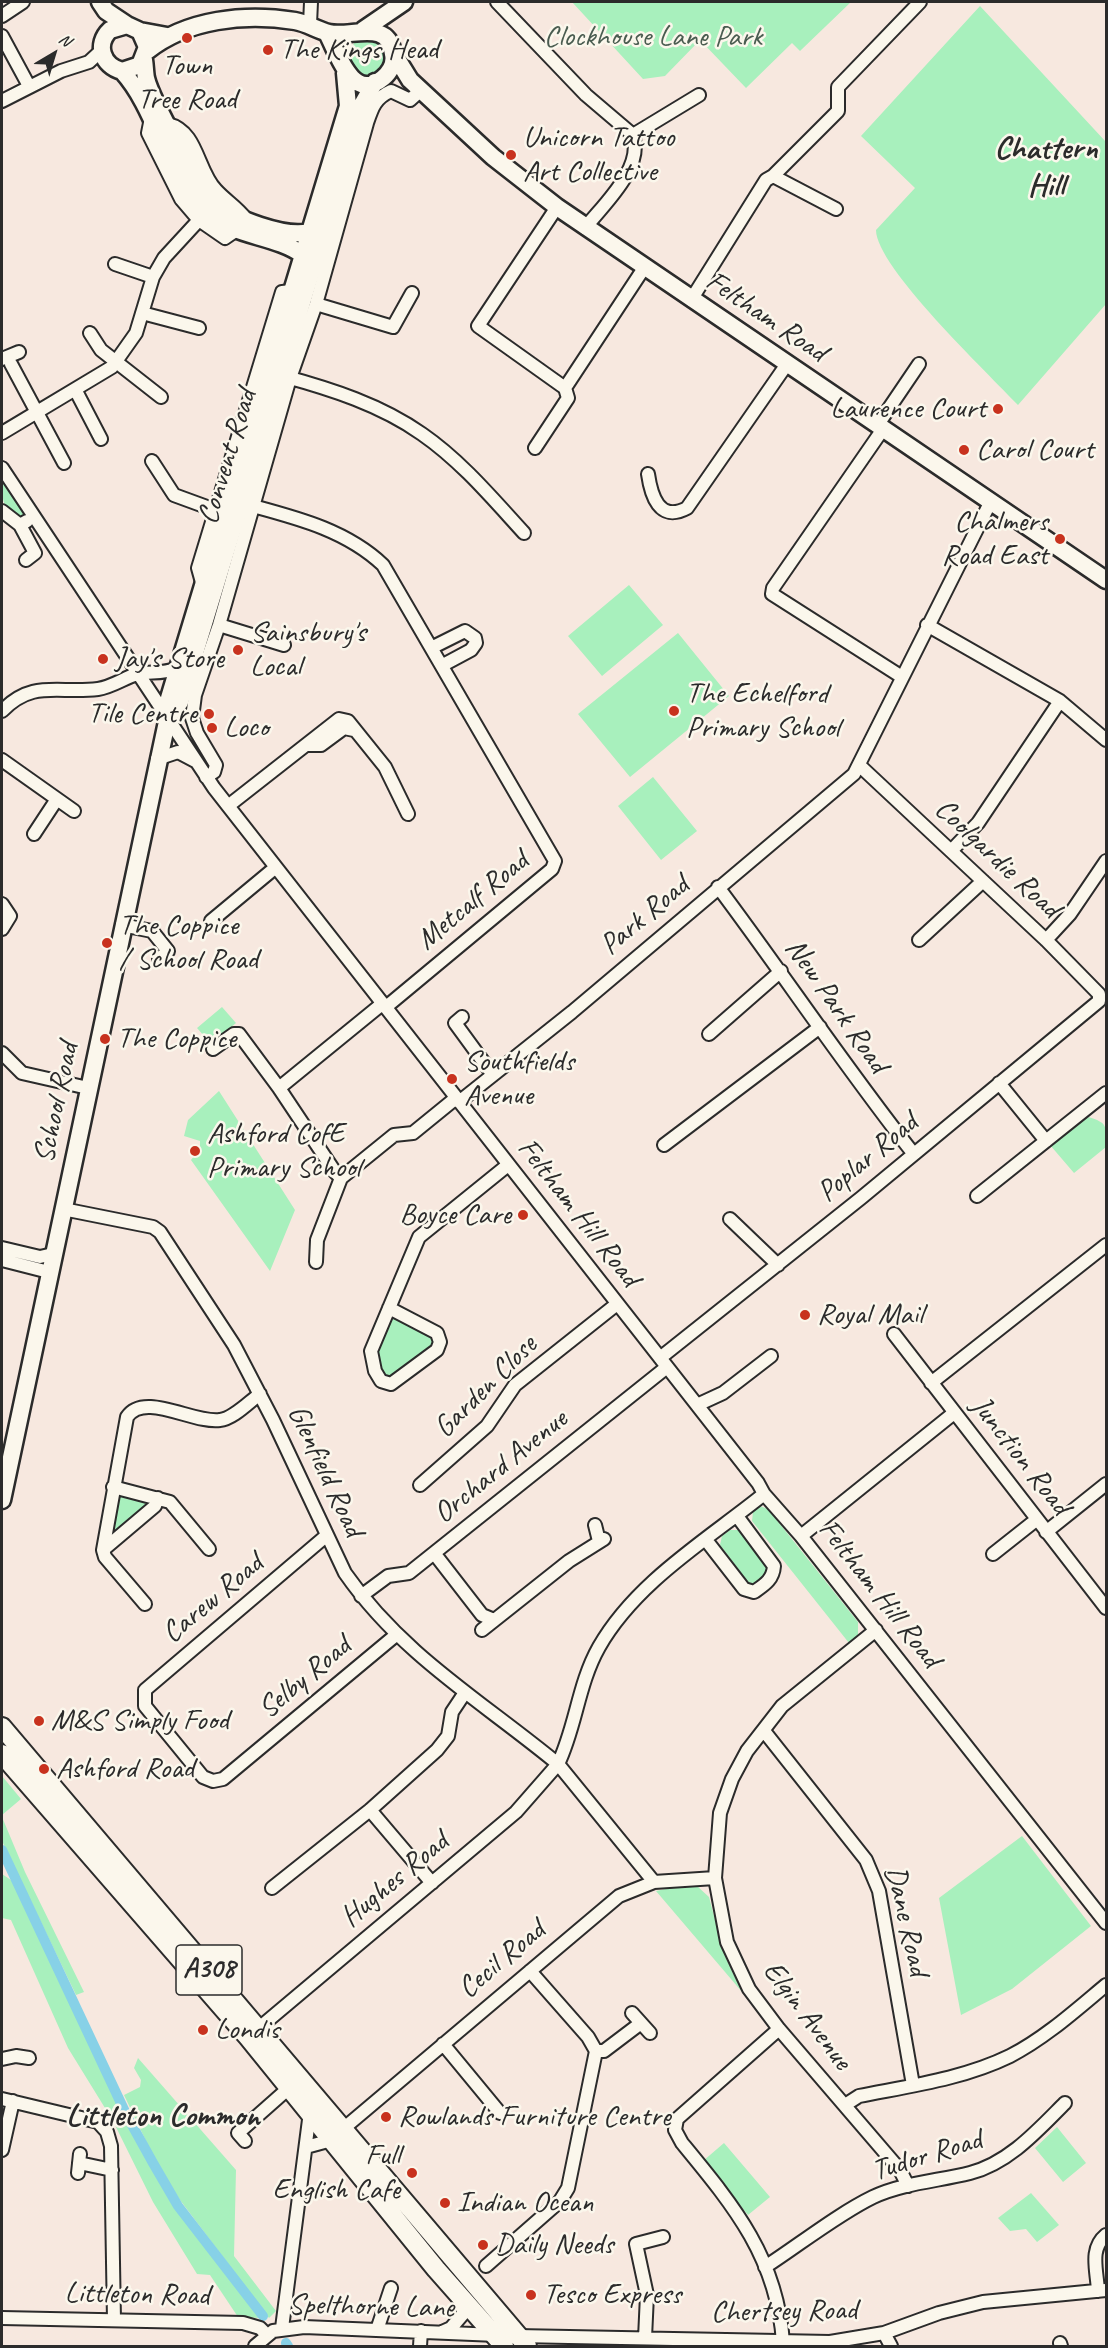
<!DOCTYPE html>
<style>
body{margin:0}
#map{position:relative;width:1108px;height:2348px;overflow:hidden;background:#f7e8df;font-family:Caveat,sans-serif}
canvas{display:block}
.frame{position:absolute;inset:0;border:3px solid #2b2b2b;pointer-events:none}
.north{position:absolute;left:24px;top:24px;width:60px;height:60px;-webkit-text-stroke:4px #fbf7ec;paint-order:stroke;rotate:38deg;font-size:16px;font-weight:700;line-height:24px;text-align:center;color:#2b2b2b}
.north::after{content:'';display:block;margin:auto;width:21px;height:27px;background:#2b2b2b;clip-path:polygon(50% 0,100% 100%,50% 72%,0 100%)}
</style>
<div id="map">
<canvas width="1108" height="2348"></canvas>
<div class="frame"></div>
<div class="north">N</div>
</div>
<script>
const g = document.querySelector('canvas').getContext('2d');
g.lineJoin = 'round';
function paint(path, color) { g.fillStyle = color; g.fill(path, 'evenodd'); }
function strokePath(path, color, width, dash) { g.strokeStyle = color; g.lineWidth = width; g.lineCap = dash ? 'butt' : 'round'; g.setLineDash(dash || []); g.stroke(path); }
function write(font, color, halo, rows, align = 'center') {
  g.font = font + ' Caveat,sans-serif'; g.lineWidth = 5; g.setLineDash([]); g.textBaseline = 'middle'; g.strokeStyle = halo; g.fillStyle = color; for (const [text, x, y, turn = 0] of rows) {
    g.save(); g.translate(x, y); g.rotate((+turn || 0) * Math.PI / 180); g.textAlign = isNaN(turn) ? turn : align; if (halo) g.strokeText(text, 0, 0); g.fillText(text, 0, 0); g.restore();
  }
}
const green = new Path2D(`
 M572,2h279l-51,49 -8,-8 -46,45 -46,-48 -35,36 -22,3z
 M980,6l126,136v162l-88,101c-30,-32 -142,-138 -142,-175l39,-42 -54,-52z
 M366,38c18,5 23,15 17,33l-19,8 -17,-19 7,-17z
 M2,481l23,35 -5,2c-18,-7 -18,-20 -18,-37z
 M629,585l34,40 -61,51 -34,-40z
 M678,633l51,63 -99,81 -52,-63z
 M653,777l44,54 -36,29 -43,-54z
 M222,1007l14,16 -25,21 -14,-16z
 M219,1091l76,119 -25,61 -79,-111 9,-12v-7l-16,-5 4,-16z
 M1088,1117c20,6 18,8 18,30l-32,26 -24,-28z
 M394,1315l36,19 3,10 -3,6 -35,28c-30,-2 -19,-51 -1,-63z
 M121,1493l25,7 1,4 -31,26 -6,-3 5,-28z
 M760,1506l8,3 90,113v13l-9,8 -97,-122 1,-9z
 M730,1530h10l27,37 -2,9 -10,8 -7,-2 -28,-37 2,-9z
 M2,1776l19,23 -19,16z
 M2,1817l23,55 59,120 -8,3 -74,-154z
 M1022,1836l69,90 -79,63 -51,26 -22,-117z
 M2,1874l12,8 110,237 52,88 84,111 -22,-1 -28,-42 -13,-1 -44,-72 -40,-81 -45,-73 -57,-128 -9,-2z
 M688,1884l9,2 12,11 15,57 14,30 16,22 -98,-115z
 M138,2058l98,112 -2,86 42,55 -7,7 -89,-118 -23,-36 -33,-69 16,-8 1,-7 -7,-12z
 M1057,2127l29,36 -23,19 -28,-34z
 M724,2143l46,54 -22,18 -45,-54z
 M1031,2193l28,32 -22,17 -11,-13 -16,2 -12,-13z`);
const canal = new Path2D(`
 M2,1850l125,266 26,47 25,43 85,110
 M286,2343l2,3`);
const minor = new Path2D(`
 M497,2l89,93 47,40c11,33 -29,69 -48,93
 M2,16l21,-14
 M310,24l1,-22
 M2,36l27,50
 M2,101l59,-30 28,-9 13,-12
 M151,118l-3,15 33,66 18,21 26,18 13,-9
 M168,124c30,7 29,47 48,66 10,11 21,17 30,29
 M633,135l66,-40
 M773,176l65,-65v-24l82,-85
 M557,207l-79,119 87,62 79,-120
 M115,264l38,13
 M691,300l75,-120 7,-4 63,33
 M316,304l77,23 19,-34
 M142,313l57,15
 M90,333l11,17 60,47
 M2,359l17,-7
 M11,364l53,99
 M283,376c48,13 98,29 139,58 39,27 70,64 102,99
 M76,391l25,48
 M877,426l42,-62
 M883,429l-110,159 -1,6 130,83
 M2,433l110,-66 24,-34 17,-56 11,-19 35,-38
 M535,448l33,-50 -3,-10
 M152,461l22,34 41,15
 M2,468l212,320 544,695 6,11 37,42 305,387
 M648,474c3,21 11,49 39,34l100,-144
 M249,505c48,13 97,25 134,60l172,296 -3,8 -166,138
 M2,511l18,14 7,-4
 M20,525l15,28 -9,7
 M203,586l-5,-18 84,-276 10,-1
 M219,625l65,20
 M927,625l133,76 46,39
 M433,647l32,-16 10,7 1,5 -5,7 -28,15
 M2,711c31,-32 56,-17 96,-22 14,-2 26,-11 39,-15 15,-3 24,1 41,-6
 M306,745h15l23,-17 10,2
 M157,759l21,-7 17,9
 M2,760l72,51
 M206,777l8,-5 2,-7 -19,-32 -5,-15 3,-23 24,-70 71,-247 26,-74 51,-181c5,-15 8,-25 24,-32l19,9 11,-10
 M228,806l111,-87 9,2 37,46 23,47
 M34,834l23,-35
 M952,850l26,-27 82,-122
 M718,887c66,88 127,180 195,266
 M2,904l8,12 -8,13
 M211,921l65,-54
 M122,925l30,6 16,20 -9,8
 M919,940l64,-59
 M1046,940l24,-26 36,-53
 M462,1017l-7,6 38,52
 M709,1034l72,-63
 M213,1049l21,-15h5l40,54 56,84 6,6
 M2,1053l20,20 66,15
 M999,1083l47,58
 M279,1088l103,-84
 M459,1102l113,-90 282,-238 136,-271
 M664,1145l156,-118
 M977,1196l129,-103
 M63,1209l90,18 7,5 74,113 39,75 72,153c57,82 138,129 213,191l-42,48 -257,216
 M730,1219l48,46
 M2,1248l38,9 13,-3
 M2,1260l47,12
 M316,1262l1,-22 24,-62 53,-43 19,-2 43,-35
 M389,1308l48,25 3,9 -3,8 -46,34 -10,-3 -6,-10 -4,-20 48,-114 89,-72
 M894,1334l212,274
 M660,1358l201,-160 238,-197v-7l-53,-54 -187,-175
 M931,1383l175,-138
 M697,1405l26,-12 48,-37
 M420,1485l67,-59 28,-41 102,-81
 M113,1487l57,15 39,47
 M595,1525l4,16
 M1046,1532l60,-48
 M326,1536l-181,154v16l58,71 10,4 10,-2 173,-144
 M801,1536l153,-123
 M706,1540l38,49 10,3c10,-7 19,-12 20,-26l-37,-50
 M103,1550l52,-44 3,-8
 M434,1553l48,62 12,5
 M993,1554l43,-34
 M361,1596l27,-20 21,-3 258,-206
 M145,1604l-40,-47 -2,-7 24,-133c17,-26 67,7 93,3 13,-1 29,-18 40,-26
 M482,1630l87,-69 35,-22
 M876,1630l-94,76 -35,45 -15,28 -12,34 -5,65 12,64 22,47 30,40 121,141 8,16
 M764,1731l102,129 13,31 34,194
 M370,1810l62,73
 M654,1882l-96,-118c18,-37 20,-80 41,-117 37,-65 108,-107 165,-153
 M272,1888l98,-78 67,-60 11,-14 4,-24 12,-18
 M632,2013l18,20
 M779,2029l-102,90 -2,11 7,13c51,62 95,114 101,199
 M443,2044l57,69
 M596,2051h8l37,-28
 M2,2059l14,-3 13,2
 M2,2099l96,23 9,10 4,14 3,174
 M845,2105l14,-9c50,-10 104,-17 151,-40 35,-18 66,-46 96,-71
 M343,2129l276,-233 35,-14 61,-4
 M245,2141l-7,-8 52,-46
 M306,2147l22,-6 8,2
 M2,2150l11,-49
 M79,2163l33,7
 M78,2173l2,-19
 M486,2266l74,-65 8,-13 28,-137 -8,-14 -58,-66
 M765,2267c34,-22 73,-53 108,-70 30,-14 65,-16 97,-24 39,-10 68,-43 95,-70
 M1098,2291c-1,-21 -9,-42 8,-56
 M2,2318l241,5 17,5 7,7
 M282,2328l28,-216
 M377,2330l14,-42
 M442,2332l9,-4 12,-14v-14
 M884,2333l7,13
 M517,2336l313,6 54,-9 55,-20 44,-11 123,-12
 M645,2338l2,-43 -11,-51 27,-7
 M1060,2343l1,3
 M255,2346l18,-15 31,-4 193,8
 M420,2346l1,-15`);
const major = new Path2D(`
 M100,2l6,9 21,14
 M363,30l41,-28
 M140,31l7,16 -7,18 -18,6c-20,-5 -27,-27 -12,-41l17,-5 13,6 27,5
 M147,51c40,-32 98,-38 148,-30 12,2 22,9 34,12 22,5 60,-15 64,21 2,9 -3,18 -10,24 -31,26 -46,-27 -56,-45
 M394,54l16,26 83,77 64,50 549,373
 M144,60c1,6 1,13 2,18 5,21 54,112 69,125 18,16 71,35 94,29
 M122,71c38,42 43,107 88,144 26,22 65,20 93,40
 M168,717l12,-15 183,-599 12,-21
 M2,1500l166,-783 1,-19 179,-592 -3,-33`);
const highway = new Path2D(`
 M2,1727l525,619
 M2,1754l246,283 188,232 68,77`);
const markers = [
 [187,38,6,"#c8321e"],
 [268,50,6,"#c8321e"],
 [511,155,6,"#c8321e"],
 [998,409,6,"#c8321e"],
 [964,450,6,"#c8321e"],
 [1060,539,6,"#c8321e"],
 [238,650,6,"#c8321e"],
 [103,659,6,"#c8321e"],
 [674,711,6,"#c8321e"],
 [209,714,6,"#c8321e"],
 [212,728,6,"#c8321e"],
 [107,943,6,"#c8321e"],
 [105,1039,6,"#c8321e"],
 [452,1079,6,"#c8321e"],
 [195,1151,6,"#c8321e"],
 [523,1215,6,"#c8321e"],
 [805,1315,6,"#c8321e"],
 [39,1721,6,"#c8321e"],
 [44,1769,6,"#c8321e"],
 [203,2030,6,"#c8321e"],
 [386,2117,6,"#c8321e"],
 [412,2173,6,"#c8321e"],
 [445,2203,6,"#c8321e"],
 [483,2245,6,"#c8321e"],
 [531,2295,6,"#c8321e"]
];
const shields = [
 [209,1970,66]
];
const shieldNames = [
 ["A308",209,1970]
];
const parkNames = [
 ["Clockhouse Lane Park",653,37]
];
const poiNames = [
 ["The Kings Head",280,50],
 ["Town",187,66,"center"],
 ["Tree Road",187,100,"center"],
 ["Unicorn Tattoo",523,138],
 ["Art Collective",523,172],
 ["Laurence Court",986,409,"right"],
 ["Carol Court",976,450],
 ["Chalmers",1048,522,"right"],
 ["Road East",1048,556,"right"],
 ["Sainsbury's",250,633],
 ["Local",250,667],
 ["Jay's Store",115,659],
 ["The Echelford",686,694],
 ["Primary School",686,728],
 ["Tile Centre",197,714,"right"],
 ["Loco",224,728],
 ["The Coppice",119,926],
 ["/ School Road",119,960],
 ["The Coppice",117,1039],
 ["Southfields",464,1062],
 ["Avenue",464,1096],
 ["Ashford CofE",207,1134],
 ["Primary School",207,1168],
 ["Boyce Care",511,1215,"right"],
 ["Royal Mail",817,1315],
 ["M&S Simply Food",51,1721],
 ["Ashford Road",56,1769],
 ["Londis",215,2030],
 ["Rowlands Furniture Centre",398,2117],
 ["Full",400,2156,"right"],
 ["English Cafe",400,2190,"right"],
 ["Indian Ocean",457,2203],
 ["Daily Needs",495,2245],
 ["Tesco Express",543,2295]
];
const streetNames = [
 ["Feltham Road",766,317,34],
 ["Convent Road",228,457,-73],
 ["Coolgardie Road",997,859,43],
 ["Metcalf Road",473,901,-40],
 ["Park Road",645,916,-40],
 ["New Park Road",836,1006,55],
 ["School Road",57,1103,-78],
 ["Poplar Road",868,1158,-40],
 ["Feltham Hill Road",578,1213,52],
 ["Garden Close",486,1387,-45],
 ["Junction Road",1020,1456,52],
 ["Orchard Avenue",501,1467,-39],
 ["Glenfield Road",325,1471,65],
 ["Feltham Hill Road",879,1594,52],
 ["Carew Road",213,1599,-40],
 ["Selby Road",305,1678,-40],
 ["Hughes Road",395,1880,-40],
 ["Dane Road",906,1921,77],
 ["Cecil Road",502,1960,-40],
 ["Elgin Avenue",807,2016,53],
 ["Tudor Road",927,2156,-17],
 ["Littleton Road",137,2295,1],
 ["Spelthorne Lane",371,2307,1],
 ["Chertsey Road",784,2312,-1]
];
const neighbourhoodNames = [
 ["Chattern",1046,150],
 ["Hill",1046,187],
 ["Littleton Common",163,2117]
];
paint(green, '#a8f0bd');
strokePath(canal, '#87d1e7', 10);
strokePath(minor, '#2b2b2b', 16);
strokePath(major, '#2b2b2b', 21);
strokePath(highway, '#2b2b2b', 22);
strokePath(minor, '#fbf7ec', 12);
strokePath(major, '#fbf7ec', 16);
strokePath(highway, '#fbf7ec', 18);
for (const [x, y, r, color] of markers) { const dot = new Path2D(); dot.arc(x, y, r, 0, 2 * Math.PI); g.fillStyle = color; g.fill(dot); strokePath(dot, '#fbf7ec', 2); }
for (const [x, y, w] of shields) { const box = new Path2D(); box.roundRect(x - w / 2, y - 25, w, 50, 4.5); g.fillStyle = '#fbf7ec'; g.fill(box); strokePath(box, '#2b2b2b', 1.5); }
write('bold 28px', '#2b2b2b', null, shieldNames);
write('30px', '#4a5c50', '#fbf7ec', parkNames);
write('30px', '#2b2b2b', '#fbf7ec', poiNames, 'left');
write('30px', '#2b2b2b', '#fbf7ec', streetNames);
write('bold 32px', '#2b2b2b', '#fbf7ec', neighbourhoodNames);
</script>
